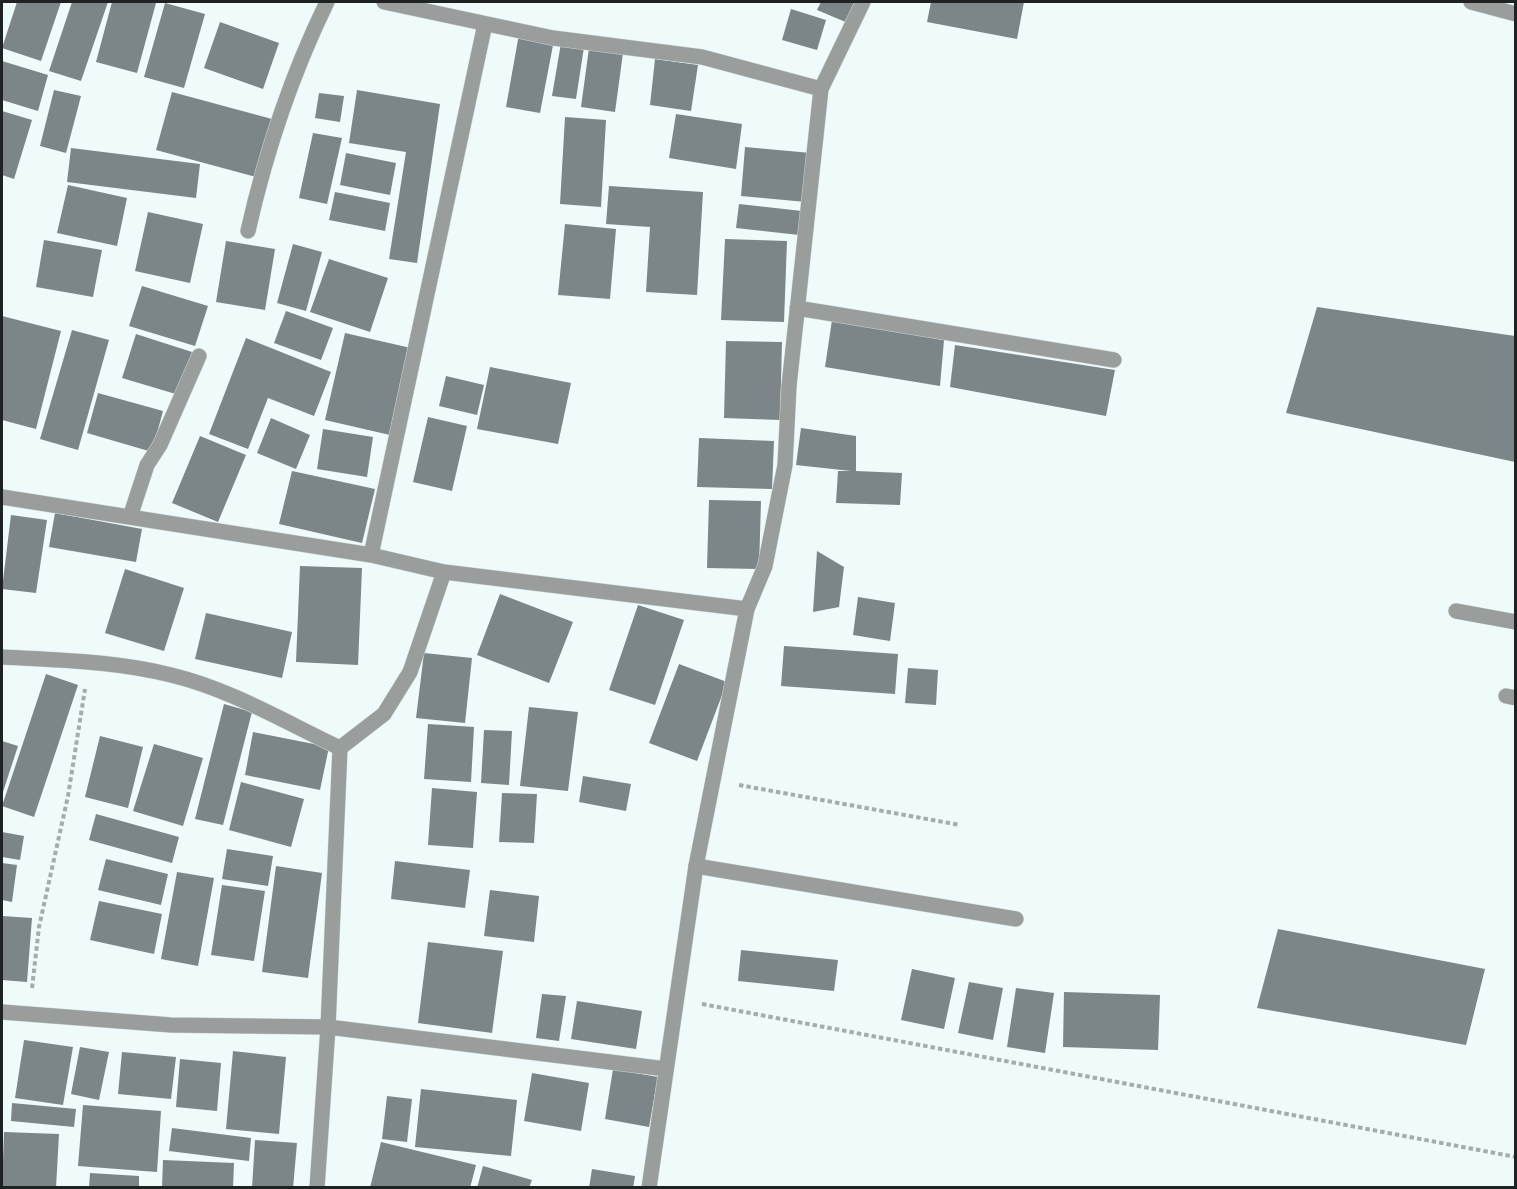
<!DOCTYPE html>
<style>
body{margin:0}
#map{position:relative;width:1517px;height:1189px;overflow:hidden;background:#effafa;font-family:"Golos Text",sans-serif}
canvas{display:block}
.frame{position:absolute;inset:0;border:3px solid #1e2222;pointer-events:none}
</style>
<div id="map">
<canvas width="1517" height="1189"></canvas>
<div class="frame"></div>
</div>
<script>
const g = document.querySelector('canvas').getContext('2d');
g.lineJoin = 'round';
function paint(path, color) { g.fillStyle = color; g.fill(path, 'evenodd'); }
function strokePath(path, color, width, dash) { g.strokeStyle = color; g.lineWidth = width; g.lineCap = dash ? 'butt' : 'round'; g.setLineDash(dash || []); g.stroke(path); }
const building = new Path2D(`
 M17,2h44l-20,59 -39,-13z
 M72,2h36l-27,79 -32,-10z
 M112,2l44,1 -19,70 -41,-11z
 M821,2h37l-10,21 -31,-13z
 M931,2h93l-7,37 -90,-17z
 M165,3l40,11 -21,74 -40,-11z
 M791,9l35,11 -9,30 -35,-10z
 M220,22l59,21 -16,46 -59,-21z
 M519,34l35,6 -14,73 -34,-6z
 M561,43l23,4 -8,52 -24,-3z
 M589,48l34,5 -8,59 -34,-5z
 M655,59l43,6 -7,46 -41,-6z
 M2,61l46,14 -10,36 -36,-11z
 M54,90l27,6 -15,57 -26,-7z
 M357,90l83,14 -23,159 -28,-4 17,-107 -57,-9z
 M172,92l100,27 -16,58 -100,-27z
 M319,93l25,3 -4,26 -25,-4z
 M2,111l30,9 -18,59 -12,-4z
 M676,114l66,10 -6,45 -67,-11z
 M565,117l41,3 -5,87 -41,-3z
 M313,133l29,5 -15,66 -28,-6z
 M745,147l66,6 -5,49 -65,-6z
 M71,148l129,16 -4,34 -129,-16z
 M346,153l50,10 -6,32 -50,-10z
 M68,185l59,13 -10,48 -60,-13z
 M609,186l94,6 -6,103 -51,-3 4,-65 -44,-3z
 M335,192l55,11 -5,28 -56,-11z
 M739,204l63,7 -3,24 -63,-7z
 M148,212l55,12 -13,59 -55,-12z
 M565,224l51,5 -6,70 -52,-4z
 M725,239l62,2 -3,81 -63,-2z
 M44,240l58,10 -9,47 -57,-10z
 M226,241l49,8 -10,61 -49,-8z
 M293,244l29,8 -16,59 -29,-8z
 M329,259l59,19 -18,54 -60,-20z
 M142,286l66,20 -13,40 -66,-20z
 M1317,307l198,29v126l-229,-49z
 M286,311l47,17 -12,32 -47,-17z
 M2,316l59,15 -25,98 -34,-9z
 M832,320l112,20 -4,46 -115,-19z
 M72,330l37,10 -31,110 -38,-11z
 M345,333l66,15 -21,87 -65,-15z
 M136,334l56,18 -13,43 -57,-17z
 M246,338l85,34 -17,44 -46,-18 -20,51 -39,-15z
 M726,341l56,1 -2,78 -56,-2z
 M955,345l160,25 -9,46 -156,-29z
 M490,367l81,16 -13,61 -81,-15z
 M446,376l38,9 -7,30 -38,-9z
 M98,393l65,18 -11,41 -65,-19z
 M428,417l39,9 -15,65 -39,-9z
 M271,418l39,17 -14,34 -39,-16z
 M801,428l55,8v35l46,2 -2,32 -64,-2 2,-32h13l-55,-6z
 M323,429l50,8 -6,40 -50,-8z
 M200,436l46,19 -28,67 -46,-19z
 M699,438l75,3 -2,48 -75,-2z
 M292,471l83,18 -13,54 -83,-19z
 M709,500l52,1 -2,68 -52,-1z
 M55,513l87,16 -6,33 -87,-15z
 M11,515l36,5 -11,73 -34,-4z
 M817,551l27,16 -5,40 -26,5z
 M300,566l62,2 -4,97 -62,-3z
 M125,569l59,19 -20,63 -59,-18z
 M500,594l73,28 -24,61 -72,-28z
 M858,597l37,6 -5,38 -37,-6z
 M638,605l46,15 -29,85 -46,-15z
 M206,613l86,19 -10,46 -87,-19z
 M784,646l114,8 -3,40 -114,-8z
 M424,653l48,5 -7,65 -49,-5z
 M679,664l48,18 -30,79 -48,-18z
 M908,668l30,2 -2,35 -31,-2z
 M46,674l32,11 -44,132 -32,-11z
 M224,704l28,8 -29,113 -28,-6z
 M529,707l49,5 -10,79 -48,-5z
 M428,724l46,3 -3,55 -47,-3z
 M484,730l28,1 -3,54 -28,-2z
 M253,732l76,15 -9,43 -75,-15z
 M100,736l43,11 -15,61 -43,-11z
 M2,741l16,5 -16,49z
 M154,744l49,14 -20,68 -50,-15z
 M583,776l48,8 -5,27 -47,-9z
 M241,782l63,17 -13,48 -62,-17z
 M432,788l45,4 -4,56 -45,-3z
 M502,793l35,1 -3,49 -35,-1z
 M96,814l83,23 -7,26 -83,-23z
 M2,832l22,4 -4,24 -18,-3z
 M227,849l46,7 -5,30 -46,-7z
 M106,859l62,15 -7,31 -63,-15z
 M395,861l75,9 -5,38 -74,-9z
 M2,863l15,2 -5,37 -10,-2z
 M276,866l46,7 -14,105 -46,-6z
 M177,872l37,6 -16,88 -37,-7z
 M222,885l43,6 -11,70 -43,-6z
 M490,890l49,6 -5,46 -50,-6z
 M99,901l63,13 -8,40 -64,-14z
 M2,916l30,2 -5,64 -25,-2z
 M1278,929l207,40 -19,76 -209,-37z
 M428,942l75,9 -11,82 -74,-10z
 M741,950l97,10 -4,31 -96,-10z
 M912,969l43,9 -11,51 -43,-9z
 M969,982l34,6 -10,52 -35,-7z
 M1016,988l38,5 -9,60 -38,-6z
 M1064,992l96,3 -2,55 -95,-3z
 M542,994l24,2 -7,45 -23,-3z
 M577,1001l65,10 -6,38 -65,-10z
 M24,1040l49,7 -10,58 -48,-7z
 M80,1047l29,5 -10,48 -28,-6z
 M233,1051l53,6 -7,77 -53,-5z
 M122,1052l54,5 -5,42 -53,-5z
 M180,1059l41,4 -4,48 -41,-4z
 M613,1069l45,8 -9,50 -44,-8z
 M532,1073l57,10 -8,48 -57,-10z
 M421,1089l96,11 -6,56 -96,-9z
 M387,1096l25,3 -5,43 -25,-3z
 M12,1103l64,6 -2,18 -63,-6z
 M83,1105l78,6 -4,61 -79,-6z
 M172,1128l79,10 -2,23 -80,-10z
 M4,1132l55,2 -3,54h-54z
 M255,1140l42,3 -4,45h-41z
 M381,1142l95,23 -6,23h-100z
 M163,1160l71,3 -1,25h-71z
 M483,1166l49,14 -3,8h-52z
 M592,1169l43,7 -2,12h-44z
 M90,1173l49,3v12h-50z`);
const path = new Path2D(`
 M739,785l221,40
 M32,988l7,-61 29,-131 17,-107
 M702,1004l814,153`);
const service = new Path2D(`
 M1456,611l60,11
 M1506,696l10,2
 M696,866l320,53`);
const minor = new Path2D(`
 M384,2l169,36 149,19 119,32
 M248,231c18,-80 43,-155 79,-229
 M797,308l317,52
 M2,497l369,58 73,17
 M130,517l17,-52 13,-20 39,-89
 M371,555l114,-531
 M2,657c55,3 114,4 169,18 59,14 114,47 169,73
 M2,1012l169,13 157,2 12,-279 44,-34 26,-42 34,-100 303,37
 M317,1188l11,-161 338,42
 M649,1188l47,-322 51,-257 18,-43 20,-101 4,-79 32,-297 42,-87`);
const tertiary = new Path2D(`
 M1471,2l45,12`);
paint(building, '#7c8587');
strokePath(service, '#ced7d7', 16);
strokePath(minor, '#ced7d7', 16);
strokePath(tertiary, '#ced7d7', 16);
strokePath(path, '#a4acac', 4, [4.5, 3]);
strokePath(service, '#999d9b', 15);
strokePath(minor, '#999d9b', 15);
strokePath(tertiary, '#999d9b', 15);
</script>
